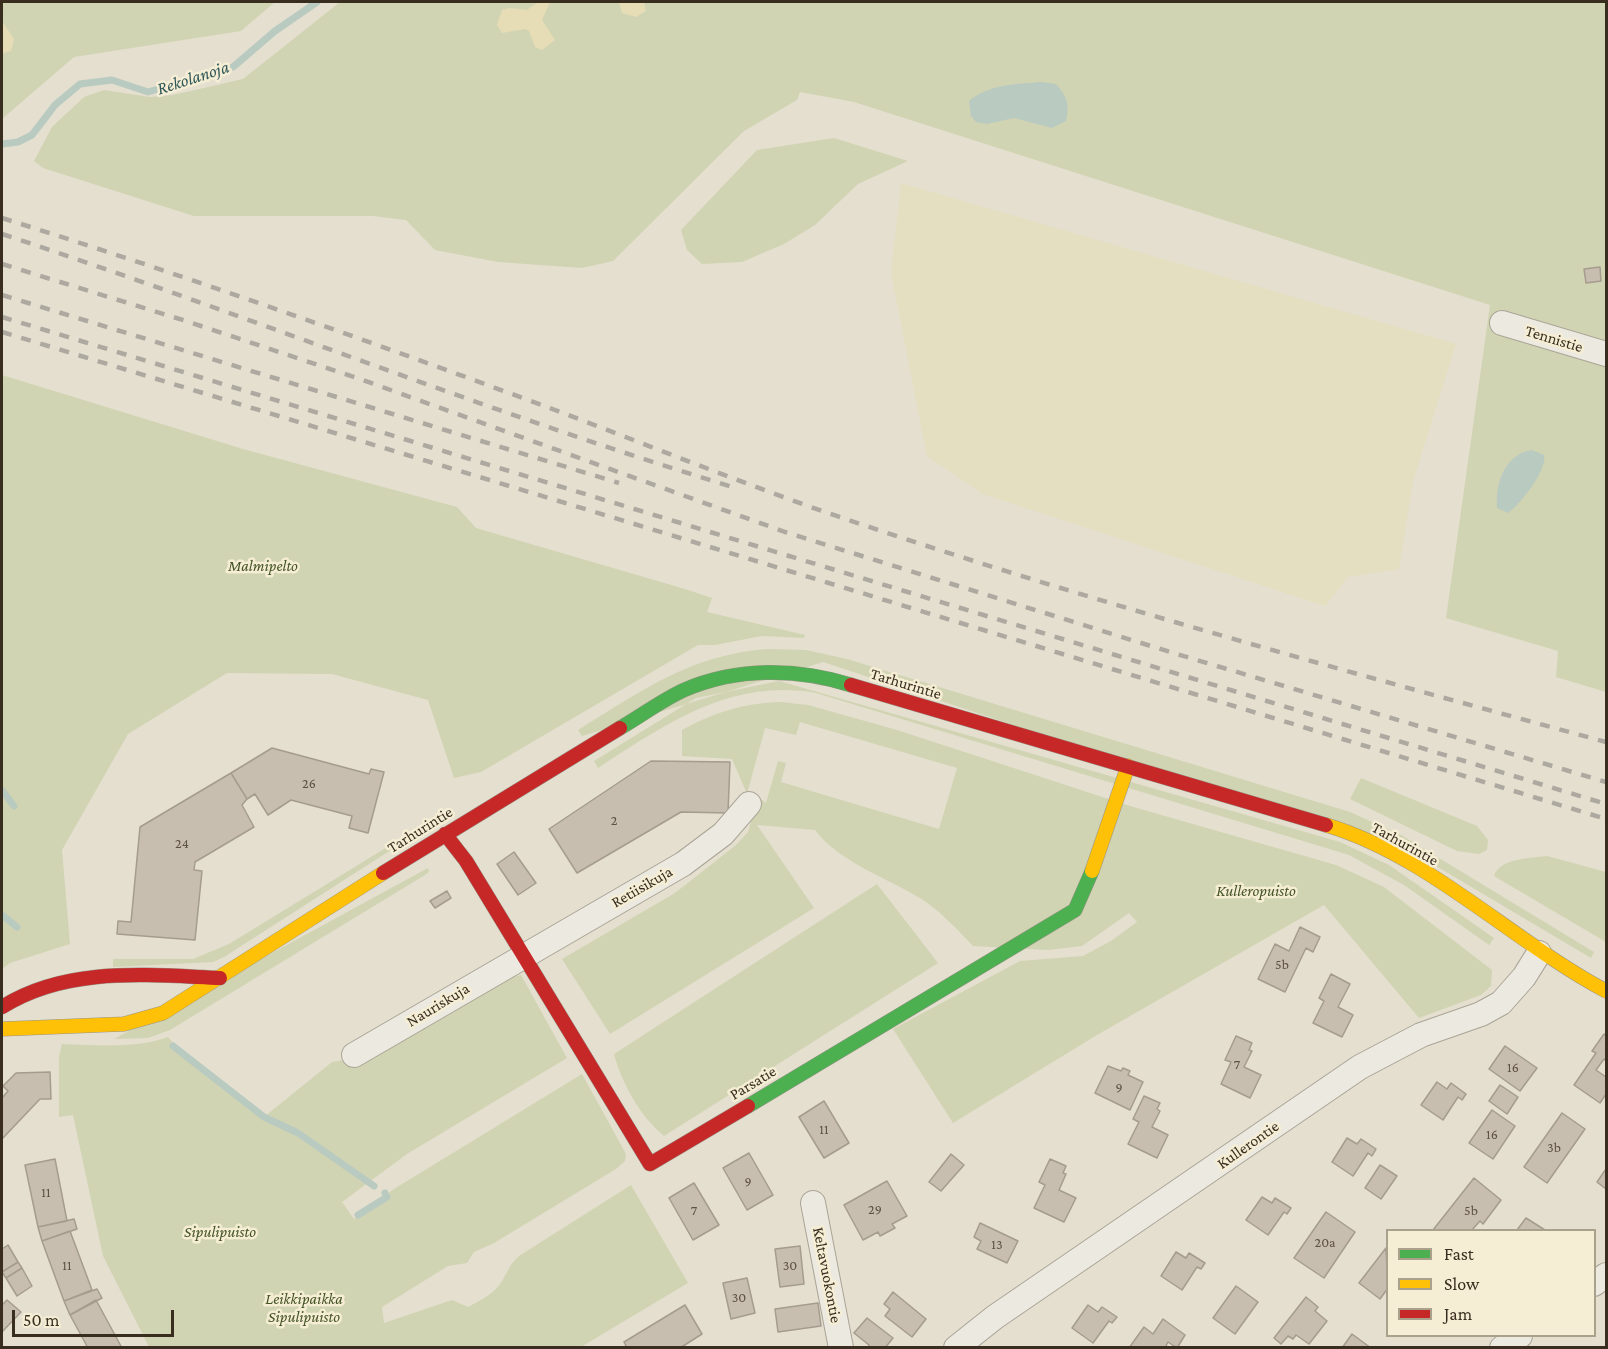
<!DOCTYPE html>
<style>
body{margin:0}
#map{position:relative;width:1608px;height:1349px;overflow:hidden;background:#e4dfcf;font-family:"Crimson Pro",serif}
canvas{display:block}
.frame{position:absolute;inset:0;border:3px solid #392d1f;pointer-events:none}
.legend{position:absolute;left:1386px;top:1229px;width:210px;height:108px;box-sizing:border-box;background:#f5eed5;border:2px solid #aaa18c;margin:0;padding:8px 10px;list-style:none;font-size:18px;color:#392d1f}
.legend li{display:flex;align-items:center;gap:12px;height:30px}
.legend b{width:30px;border:2px solid #aaa18c}
.scale{position:absolute;left:12px;top:1310px;width:162px;height:27px;box-sizing:border-box;border:3px solid #392d1f;border-top:0;padding-left:8px;font-size:18px;line-height:21px;white-space:nowrap;color:#392d1f;-webkit-text-stroke:4px #f5eed5;paint-order:stroke}
</style>
<div id="map">
<canvas width="1608" height="1349"></canvas>
<div class="frame"></div>
<ul class="legend">
<li><b style="height:8px;background:#4caf50"></b>Fast</li>
<li><b style="height:8px;background:#ffc107"></b>Slow</li>
<li><b style="height:8px;background:#c62828"></b>Jam</li>
</ul>
<div class="scale">50 m</div>
</div>
<script>
const g = document.querySelector('canvas').getContext('2d');
g.lineJoin = 'round';
function paint(path, color) { g.fillStyle = color; g.fill(path, 'evenodd'); }
function strokePath(path, color, width, dash) { g.strokeStyle = color; g.lineWidth = width; g.lineCap = dash ? 'butt' : 'round'; g.setLineDash(dash || []); g.stroke(path); }
function write(font, color, halo, rows, align = 'center') {
  g.font = font + ' "Crimson Pro",serif'; g.lineWidth = 5; g.setLineDash([]); g.textBaseline = 'middle'; g.strokeStyle = halo; g.fillStyle = color; for (const [text, x, y, turn = 0] of rows) {
    g.save(); g.translate(x, y); g.rotate((+turn || 0) * Math.PI / 180); g.textAlign = isNaN(turn) ? turn : align; if (halo) g.strokeText(text, 0, 0); g.fillText(text, 0, 0); g.restore();
  }
}
const farmland = new Path2D(`
 M901,183l555,161 -43,137 -14,88 -51,8 -23,29 -342,-112 -56,-38 -36,-183z`);
const green = new Path2D(`
 M2,2h273l-34,29 -167,26 -72,62z
 M340,2h1266v690l-50,-15 2,-26 -112,-33 44,-313 -636,-203 -54,-10 -3,8 -53,31 -131,130 -31,7 -84,-6 -63,-12 -29,-30 -33,-4h-179l-151,-48 -9,-7 18,-34 32,-30 20,-7 46,7 23,-2 70,-16z
 M834,138l74,23 -50,23 -43,41 -31,19 -42,18 -40,2 -15,-14 -6,-20 76,-80z
 M2,375l241,74 214,58 19,21 209,61 27,9 -5,14 98,23 -1,3 -42,-2 -47,9h-17l-217,127 -27,6 -26,-78 -96,-26 -105,-1 -99,61 -66,116 8,94 -60,19 -8,6z
 M766,649l40,1 41,9 503,153 51,23 193,117 -3,6 -160,-95 -608,-201 -241,74 -4,-6c65,-40 110,-74 188,-81z
 M779,681l561,161 49,23 105,73 -5,7 -85,-60 -55,-30 -533,-162c-85,-15 -150,31 -218,75l-4,-7 102,-63z
 M781,702l27,3 89,25 233,76 206,59 48,22 108,83 -1,16 -10,9 -62,23 -95,-113 -227,130 -144,88 -60,-94 127,-68 63,-5 28,-15 26,-19 -8,-9 -47,33 -34,4 -75,-4c-15,-16 -29,-31 -47,-44 -36,-24 -84,-37 -111,-72l-58,-5 57,83 -204,126 -48,-75 113,-66 61,-48 12,-13 10,-35 8,6 12,-42 8,2 -5,19 158,47 18,-61 -157,-46 -4,13 -31,-7 -18,66 -15,-35 -50,-3v-26c33,-18 62,-27 99,-28z
 M1361,778l116,48 11,14 -1,10 -8,4 -22,-3 -107,-52z
 M402,838l3,3 -181,116 -11,5 -100,5v-8h80l36,-15z
 M1547,856l59,16v70l-112,-66c6,-18 37,-18 53,-20z
 M428,868l1,4 -4,3 -255,155 -22,8 -34,1z
 M877,884l61,79 -274,173c-24,-20 -42,-52 -50,-82z
 M521,975l46,83 -160,96 -65,48 12,17 40,-30 188,-115 44,80 -1,7 -9,8 -122,74 -20,9 -7,11 -19,3 -66,41 2,16 68,-23 16,7c11,-6 24,-12 32,-23 7,-10 8,-18 19,-28l112,-71 57,98 -107,64h-432l-46,-91 -30,-141 -14,2v-60l3,-13c34,1 73,5 106,-7l11,13 85,67 68,-55 50,-9 130,-76z`);
const sand = new Path2D(`
 M538,2h12l-8,18 13,20 -13,10 -7,-3 -6,-16 -4,-2 -23,4 -5,-8 5,-15 7,-2 18,2z
 M619,2h25l2,9 -10,6 -14,-4z
 M2,21l12,18 -3,12 -8,2z`);
const water = new Path2D(`
 M1042,82l14,2c11,12 14,21 10,37l-14,7 -38,-10 -27,6 -11,-2 -5,-6 -2,-15c20,-17 48,-17 73,-19z
 M1532,450l12,5c4,14 -24,50 -36,58l-11,-5c-2,-25 8,-54 35,-58z`);
const stream = new Path2D(`
 M2,144l16,-2 14,-7 23,-30 25,-21 32,-4 36,12 85,-25 42,-36 42,-29
 M2,790l12,16
 M2,915l15,12
 M173,1046l91,71 34,16 76,53
 M358,1215l29,-18 -2,-4`);
const building = new Path2D(`
 M1600,267l1,14 -15,2 -2,-14z
 M272,748l97,26 2,-5 13,3 -16,61 -19,-5 3,-12 -61,-16 -23,15 -13,-21 -8,5 -16,-26z
 M651,761l79,1 -2,51 -47,-1 -104,61 -28,-44z
 M231,773l16,26 -5,6 12,22 -59,35 -1,8 8,1 -7,69 -78,-6 1,-13 13,1 9,-95z
 M514,852l22,31 -18,12 -21,-31z
 M447,891l4,7 -16,10 -5,-7z
 M1300,927l20,10 -7,15 -7,-4 -21,44 -27,-13 17,-35 14,7z
 M1331,974l19,10 -12,23 15,8 -11,22 -29,-14 11,-22 -5,-3z
 M1604,1034l2,2v25l-2,-2 -8,11 10,7v17l-6,9 -26,-18 22,-32 -4,-2z
 M1236,1036l16,7 -3,7 3,1 -8,16 17,8 -11,23 -29,-14 10,-22 -6,-2z
 M1505,1046l32,22 -17,23 -31,-22z
 M1108,1066l13,5 2,-3 7,3 -2,4 15,7 -13,28 -35,-17z
 M50,1072l1,27h-11l-38,40v-41l6,-7 -5,-5 13,-13z
 M1437,1082l10,7 4,-6 15,11 -4,6 -4,-3 -15,23 -22,-15z
 M1500,1085l18,12 -11,17 -18,-13z
 M1144,1096l16,7 -3,6 3,2 -8,16 16,8 -11,23 -29,-14 11,-22 -6,-3z
 M824,1101l25,42 -25,15 -25,-41z
 M1492,1110l23,16 -22,33 -24,-16z
 M1562,1113l23,16 -38,54 -23,-16z
 M1347,1138l10,6 4,-5 15,10 -4,7 -4,-3 -15,23 -21,-14z
 M749,1153l24,42 -26,15 -24,-42z
 M951,1154l13,11 -23,26 -12,-9z
 M55,1159l12,62 -29,6 -13,-62z
 M1050,1159l16,7 -3,7 3,1 -7,16 17,8 -12,24 -30,-14 11,-23 -6,-3z
 M1380,1165l17,11 -16,23 -16,-11z
 M1606,1169v20l-9,-7z
 M1474,1178l27,22 -18,24 -3,-3 -8,9h-39z
 M887,1181l20,35 -15,8 3,4 -15,8 -2,-4 -15,8 -19,-35z
 M694,1183l25,42 -26,15 -24,-42z
 M1262,1197l10,6 3,-5 16,10 -4,6 -3,-2 -16,23 -22,-15z
 M1326,1212l29,20 -31,46 -30,-20z
 M1526,1218l19,12h-28z
 M74,1219l3,10 -35,12 -4,-14z
 M980,1223l38,18 -11,22 -30,-14 4,-8 -7,-4z
 M70,1231l22,59 -28,11 -22,-60z
 M8,1245l10,17 -16,10v-23z
 M800,1246l4,38 -24,3 -5,-38z
 M1386,1248l2,40 -8,11 -21,-16z
 M1176,1252l10,6 3,-5 16,10 -4,6 -4,-2 -15,23 -21,-14z
 M18,1262l4,6 -16,10 -4,-6z
 M22,1268l10,18 -15,10 -11,-18z
 M747,1278l8,35 -24,6 -8,-36z
 M1236,1286l22,16 -23,32 -22,-16z
 M97,1289l5,9 -32,17 -6,-14z
 M893,1292l33,27 -14,18 -27,-21 5,-7 -6,-5z
 M1306,1297l12,10 -3,4 12,10 -18,23 -13,-9 -3,4 -5,-3 -7,8 -7,-6z
 M7,1300l14,12 -19,20v-27z
 M96,1300l26,48h-34l-18,-33z
 M818,1303l3,23 -43,6 -3,-23z
 M685,1305l17,29 -22,14h-53l-3,-6z
 M1088,1305l10,7 4,-5 15,10 -5,6 -3,-2 -16,22 -21,-15z
 M867,1318l26,20 -8,10h-17l1,-3 -15,-12z
 M1163,1319l22,16 -8,13 -9,-6 -3,6h-36l15,-21 9,7z
 M1352,1334l19,14h-29z`);
const street = new Path2D(`
 M1502,323l104,31
 M354,1055l329,-191 40,-30 26,-30
 M813,1203l28,145
 M1594,1284l12,-9
 M956,1348l39,-31 365,-250 61,-32 60,-21 20,-11 23,-26 15,-24
 M1502,1348l18,-12`);
const fast = new Path2D(`
 M620,728c21,-12 42,-28 64,-38 53,-23 113,-22 167,-5
 M748,1106l327,-196 17,-39`);
const slow = new Path2D(`
 M1326,825c102,30 186,116 280,166
 M1092,871l36,-105
 M2,1029l122,-5 39,-11 220,-140`);
const jam = new Path2D(`
 M851,685l475,140
 M445,834l21,27 184,303 98,-58
 M383,873l237,-145
 M2,1007c65,-41 145,-32 218,-29`);
const rail = new Path2D(`
 M2,218c185,58 370,124 553,192 90,34 179,70 270,102 257,88 520,159 781,230
 M2,234c246,81 486,179 734,254
 M2,264l184,57 174,58 425,153 385,120 436,130
 M2,295l617,188
 M2,317l1604,487
 M2,332l1604,487`);
const numberNames = [
 ["26",309,784],
 ["2",614,821],
 ["24",182,844],
 ["5b",1282,965],
 ["7",1237,1065],
 ["16",1513,1068],
 ["9",1119,1088],
 ["11",824,1130],
 ["16",1492,1135],
 ["3b",1554,1148],
 ["9",748,1182],
 ["11",46,1193],
 ["29",875,1210],
 ["7",694,1211],
 ["5b",1471,1211],
 ["20a",1325,1243],
 ["13",997,1245],
 ["11",67,1266],
 ["30",790,1266],
 ["30",739,1298]
];
const streetNames = [
 ["Tennistie",1554,339,17],
 ["Tarhurintie",906,684,17],
 ["Tarhurintie",420,830,-32],
 ["Tarhurintie",1405,844,29],
 ["Retiisikuja",642,887,-30],
 ["Nauriskuja",438,1005,-31],
 ["Parsatie",753,1083,-31],
 ["Kullerontie",1248,1145,-35],
 ["Keltavuokontie",827,1275,79]
];
const parkNames = [
 ["Malmipelto",263,566],
 ["Kulleropuisto",1256,891],
 ["Sipulipuisto",220,1232],
 ["Leikkipaikka",304,1299],
 ["Sipulipuisto",304,1317]
];
const waterNames = [
 ["Rekolanoja",193,78,-18]
];
paint(farmland, '#e3dfc0');
paint(green, '#d1d4b2');
paint(sand, '#e6ddb7');
paint(water, '#b9cac1');
strokePath(stream, '#b9cac1', 7);
paint(building, '#c8beb0');
strokePath(building, '#a59b8e', 1.5);
strokePath(street, '#aaa497', 26);
strokePath(fast, '#999488', 15);
strokePath(slow, '#999488', 15);
strokePath(jam, '#999488', 15);
strokePath(street, '#ece9e0', 24);
strokePath(fast, '#4caf50', 14);
strokePath(slow, '#ffc107', 14);
strokePath(jam, '#c62828', 14);
strokePath(rail, '#ada9a0', 4.5, [10, 10]);
write('14px', '#5d5143', null, numberNames);
write('16px', '#392d1f', '#f5eed5', streetNames);
write('italic 16px', '#455426', '#f5eed5', parkNames);
write('italic 18px', '#2f5758', '#f5eed5', waterNames);
</script>
